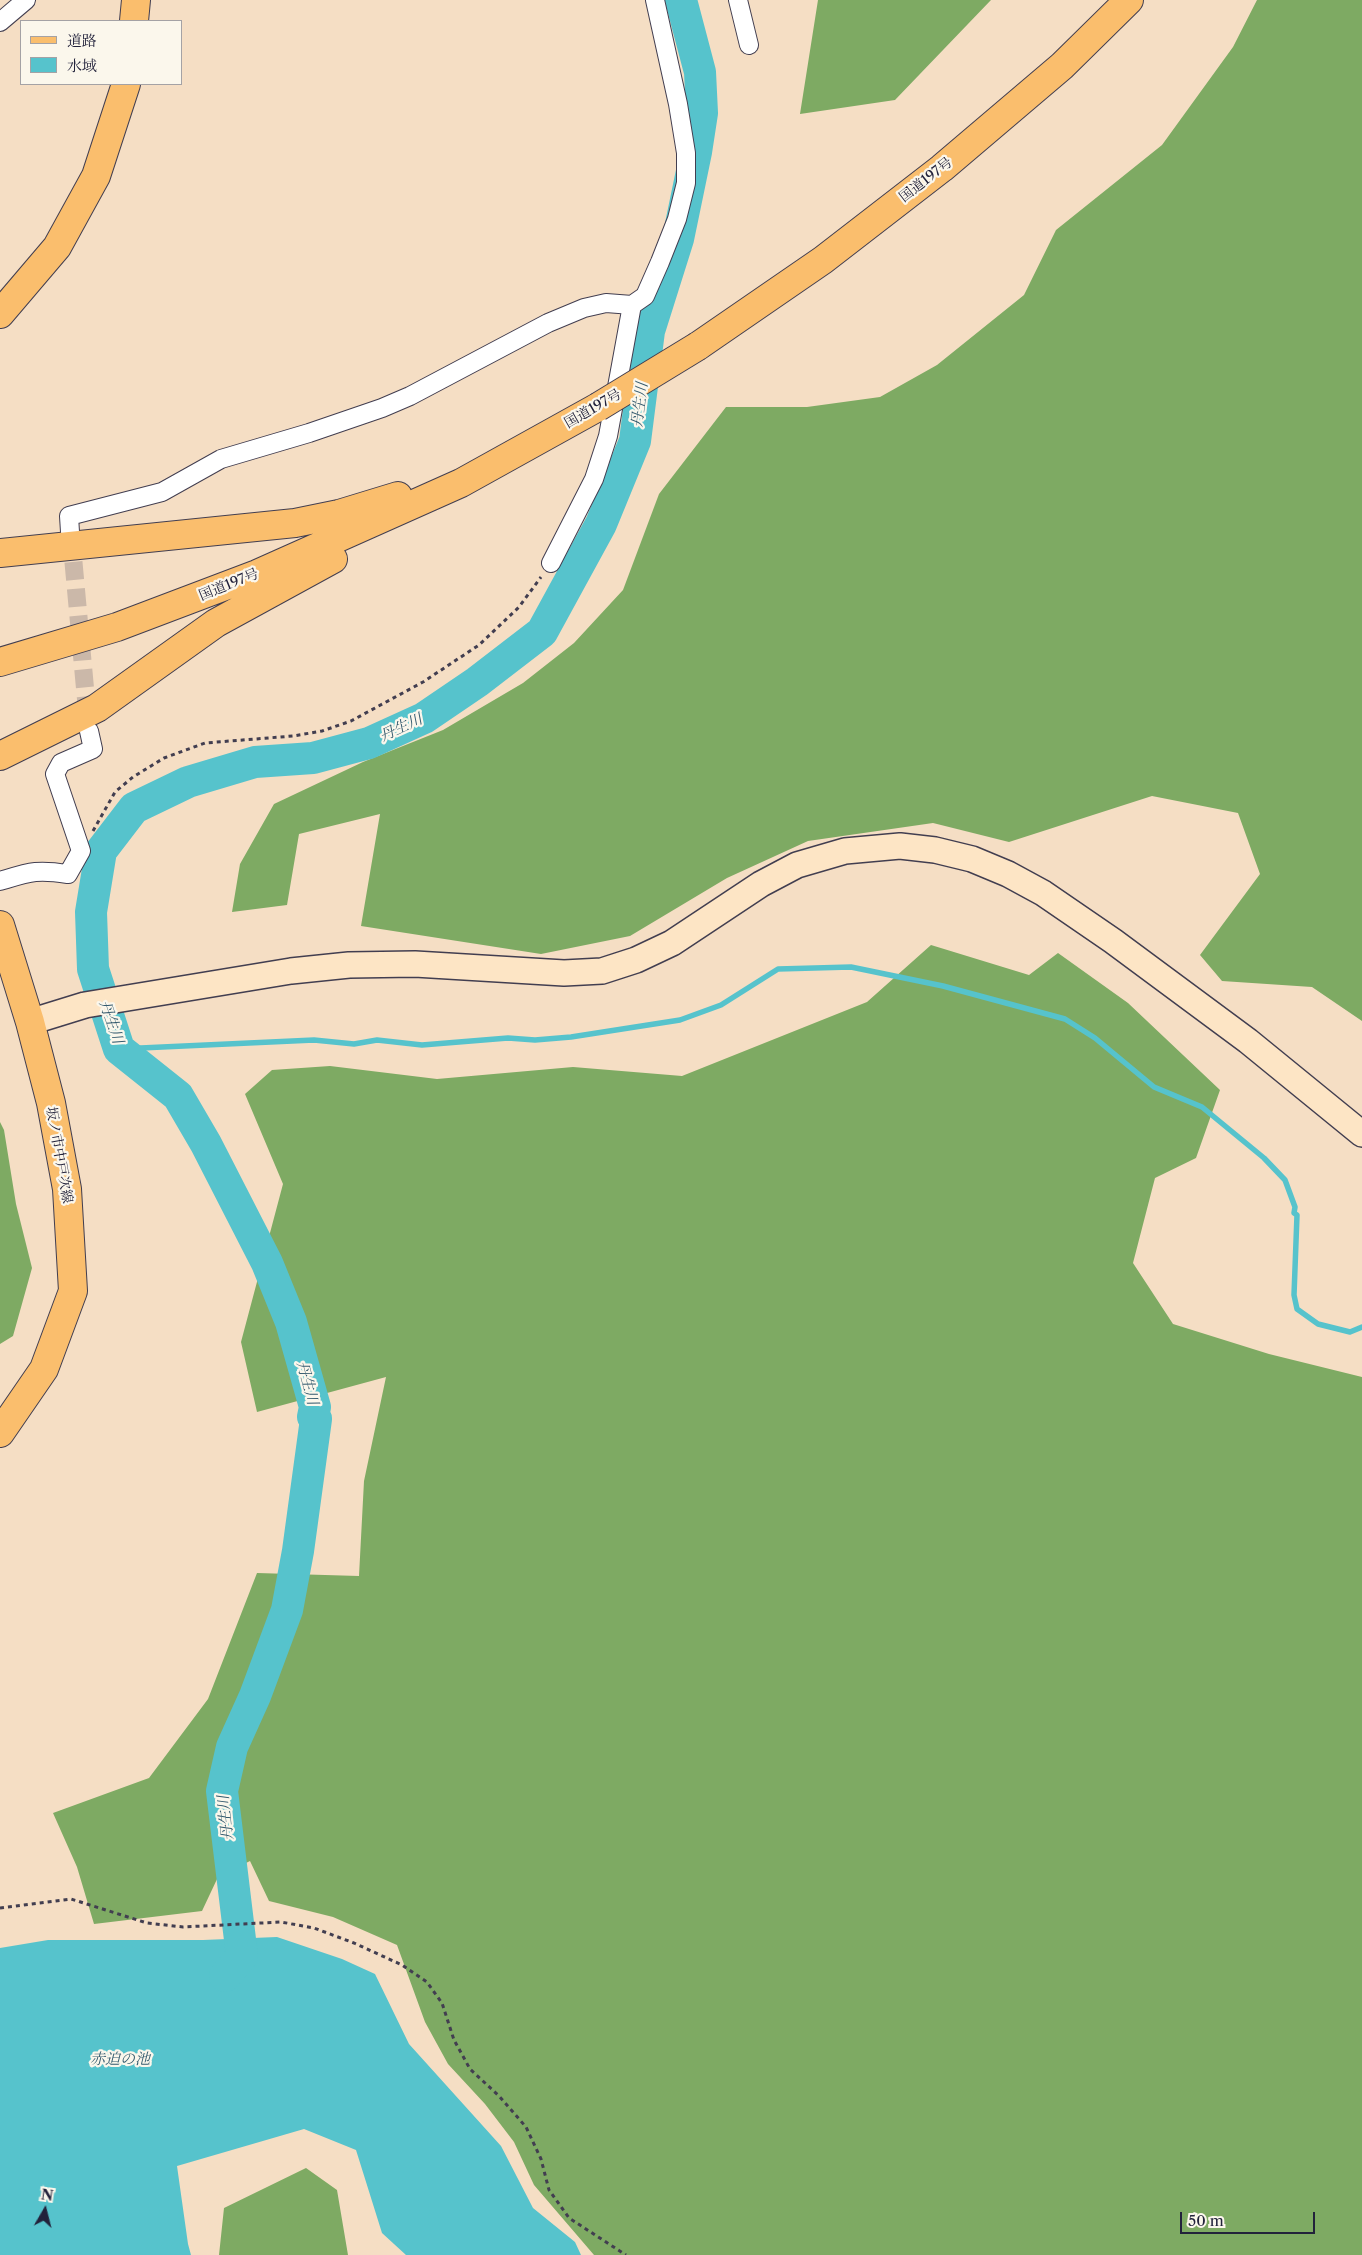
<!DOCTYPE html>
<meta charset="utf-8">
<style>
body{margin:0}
#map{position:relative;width:1362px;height:2255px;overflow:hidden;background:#f5dec4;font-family:"Libre Caslon Text","Noto Serif JP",serif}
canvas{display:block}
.legend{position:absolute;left:20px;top:20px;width:162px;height:65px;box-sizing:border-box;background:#fbf7ec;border:1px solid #a4a2a5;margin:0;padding:6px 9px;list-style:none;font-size:15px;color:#22223b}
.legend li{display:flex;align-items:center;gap:10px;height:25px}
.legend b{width:25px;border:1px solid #a4a2a5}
.north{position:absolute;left:20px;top:2185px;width:50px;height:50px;-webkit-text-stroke:4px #fbf7ec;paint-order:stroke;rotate:8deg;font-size:14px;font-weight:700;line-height:20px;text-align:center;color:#22223b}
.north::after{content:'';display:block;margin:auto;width:18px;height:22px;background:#22223b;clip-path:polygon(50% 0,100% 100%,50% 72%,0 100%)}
.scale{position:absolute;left:1180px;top:2212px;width:135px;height:22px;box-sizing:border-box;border:2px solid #22223b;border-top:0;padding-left:6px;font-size:15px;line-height:18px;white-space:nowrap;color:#22223b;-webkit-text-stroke:4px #fbf7ec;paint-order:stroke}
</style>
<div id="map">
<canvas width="1362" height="2255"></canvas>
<ul class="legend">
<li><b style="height:6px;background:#fabe6d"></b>道路</li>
<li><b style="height:14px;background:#56c3cc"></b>水域</li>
</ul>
<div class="north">N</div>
<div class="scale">50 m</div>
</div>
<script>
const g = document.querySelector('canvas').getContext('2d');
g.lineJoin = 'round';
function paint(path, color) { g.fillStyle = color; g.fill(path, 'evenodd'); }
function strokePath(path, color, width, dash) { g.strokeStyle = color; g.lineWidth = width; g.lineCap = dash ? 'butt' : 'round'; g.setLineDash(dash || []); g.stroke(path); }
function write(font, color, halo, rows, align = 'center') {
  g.font = font + ' "Libre Caslon Text","Noto Serif JP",serif'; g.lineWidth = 4.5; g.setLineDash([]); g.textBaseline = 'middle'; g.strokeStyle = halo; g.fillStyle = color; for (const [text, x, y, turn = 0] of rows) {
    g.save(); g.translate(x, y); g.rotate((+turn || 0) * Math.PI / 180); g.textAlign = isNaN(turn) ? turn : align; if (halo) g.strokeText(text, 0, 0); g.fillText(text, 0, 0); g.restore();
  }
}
const forest = new Path2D(`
 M818,0h173l-96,100 -95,14z
 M1257,0h105v1021l-50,-34 -90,-6 -22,-26 60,-81 -22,-61 -86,-17 -143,46 -76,-19 -125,18 -81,37 -97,58 -89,18 -180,-28 19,-112 -81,20 -12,71 -55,7 8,-48 34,-60 89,-42 80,-32 80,-47 51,-40 49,-53 36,-96 67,-87h81l73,-10 57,-32 87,-70 32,-65 106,-85 71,-98z
 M931,945l98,30 29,-22 70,50 92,87 -24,68 -41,20 -22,85 40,61 96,30 93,23v878h-768l-60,-70 -20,-43 -29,-38 -37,-40 -23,-42 -28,-77 -64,-28 -64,-16 -19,-40 -32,16 -16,34 -108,13 -17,-57 -24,-54 96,-35 59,-79 49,-126 102,3 5,-95 22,-104 -129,35 -16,-70 42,-158 -38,-90 27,-24 58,-4 107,13 136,-12 109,9 185,-74z
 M0,1122l4,8 12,74 16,64 -19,68 -13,8z
 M306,2168l31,22 11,65h-129l5,-47z`);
const water = new Path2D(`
 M277,1937l65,22 33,15 34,70 92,102 32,62 42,34 6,13h-175l-24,-22 -26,-83 -52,-21 -127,37 11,78 3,11h-191v-307l48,-8h155z`);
const stream = new Path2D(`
 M119,1049l195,-9 40,4 23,-4 45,5 86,-7 27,2 36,-3 109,-17 41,-15 57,-36 73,-2 92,19 122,33 30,19 59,49 48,20 62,51 21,22 10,27 -1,6 3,2 -3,80 3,14 21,15 32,8 12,-5`);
const river = new Path2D(`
 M225,1976l17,-20 -20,-165 10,-44 23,-51 32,-86 11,-59 18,-132 -3,-2 2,-10 -24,-85 -24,-59 -61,-119 -28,-48 -59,-47 -26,-80 -2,-57 10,-61 33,-43 54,-26 67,-20 58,-4 56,-15 55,-25 53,-36 65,-50 59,-108 34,-83 14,-110 29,-92 18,-87 6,-39 -2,-41 -19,-72`);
const streetTunnel = new Path2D(`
 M71,535l17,186`);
const path = new Path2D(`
 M93,831l22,-39 18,-15 31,-19 41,-15 88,-7 29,-5 29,-10 72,-39 56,-37 40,-38 22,-30
 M0,1908l71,-9 76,24 36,4 98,-5 33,6 40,15 48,22 25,17 15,21 12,37 16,29 29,27 27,31 15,32 8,31 20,28 57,37`);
const street = new Path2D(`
 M738,0l11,45
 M0,22l26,-22
 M70,532l-1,-16 93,-24 59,-33 88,-26 73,-25 28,-12 138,-73 36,-15 22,-5 26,2
 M551,563l43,-84 14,-43 24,-131 13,-9 15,-34 17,-43 9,-36v-30l-8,-49 -23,-104
 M0,881c30,-9 36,-12 68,-7l13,-23 -26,-77 6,-11 32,-14 -4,-18`);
const secondary = new Path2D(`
 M30,1022l55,-17 206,-34 58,-6 66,-1 149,9 38,-2 34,-11 36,-17 89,-59 36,-19 48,-14 55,-5 35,4 37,9 36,15 35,19 70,48 135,100 114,93`);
const primary = new Path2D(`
 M134,21l2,-21
 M0,314l57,-67 39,-71 30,-92
 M0,925l30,97 21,81 16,86 6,102 -29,78 -44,64`);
const highway = new Path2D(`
 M698,346l125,-86 119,-92 120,-102 67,-66
 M0,553l295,-30 44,-9 59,-18
 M0,662l117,-35 140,-53 204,-91 137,-76
 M0,756l97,-48 119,-85 117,-64`);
const highwayBridge = new Path2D(`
 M598,407l100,-61`);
const streetNames = [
 ["国道197号",926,180,-38],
 ["国道197号",593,409,-30],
 ["国道197号",229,585,-22],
 ["坂ノ市中戸次線",59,1155,80]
];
const waterNames = [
 ["丹生川",640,405,-83],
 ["丹生川",401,728,-25],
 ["丹生川",111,1022,71],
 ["丹生川",307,1383,75],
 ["丹生川",226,1818,-96],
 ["赤迫の池",120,2060]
];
paint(forest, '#7eaa63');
paint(water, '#56c3cc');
strokePath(stream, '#56c3cc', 5.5);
strokePath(river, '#56c3cc', 32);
strokePath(streetTunnel, '#cbb8a9', 18, [18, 9]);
strokePath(street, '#423e50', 20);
strokePath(secondary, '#423e50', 28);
strokePath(primary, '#423e50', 30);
strokePath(highway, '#423e50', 30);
strokePath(path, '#423e50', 3, [4, 4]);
strokePath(street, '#fff', 18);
strokePath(secondary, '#fde5c5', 25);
strokePath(primary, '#fabe6d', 28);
strokePath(highway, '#fabe6d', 28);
strokePath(highwayBridge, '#423e50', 30, []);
strokePath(highwayBridge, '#fabe6d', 28);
write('14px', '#22223b', '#fbf7ec', streetNames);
write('italic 15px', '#345a6e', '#fbf7ec', waterNames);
</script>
